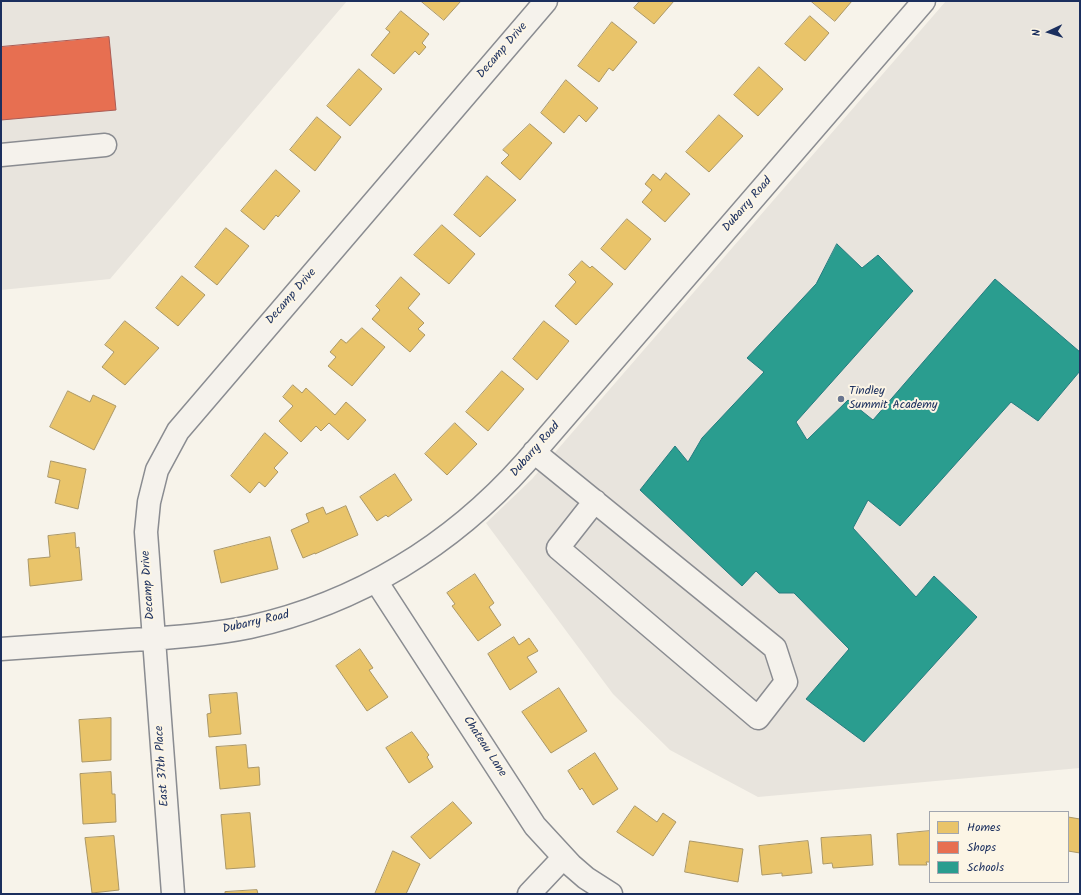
<!DOCTYPE html>
<style>
body{margin:0}
#map{position:relative;width:1081px;height:895px;overflow:hidden;background:#f7f3ea;font-family:Kalam,sans-serif}
canvas{display:block}
.frame{position:absolute;inset:0;border:2px solid #1b2f5e;pointer-events:none}
.legend{position:absolute;left:929px;top:811px;width:140px;height:72px;box-sizing:border-box;background:#fcf5e5;border:1px solid #a2a6af;margin:0;padding:5px 7px;list-style:none;font-size:12px;color:#1b2f5e}
.legend li{display:flex;align-items:center;gap:8px;height:20px}
.legend b{width:20px;border:1px solid #a2a6af}
.north{position:absolute;left:1029px;top:12px;width:40px;height:40px;-webkit-text-stroke:3px #fcf5e5;paint-order:stroke;rotate:266deg;font-size:11px;font-weight:700;line-height:16px;text-align:center;color:#1b2f5e}
.north::after{content:'';display:block;margin:auto;width:14px;height:18px;background:#1b2f5e;clip-path:polygon(50% 0,100% 100%,50% 72%,0 100%)}
</style>
<div id="map">
<canvas width="1081" height="895"></canvas>
<div class="frame"></div>
<ul class="legend">
<li><b style="height:11px;background:#e9c46a"></b>Homes</li>
<li><b style="height:11px;background:#e76f51"></b>Shops</li>
<li><b style="height:11px;background:#2a9d8f"></b>Schools</li>
</ul>
<div class="north">N</div>
</div>
<script>
const g = document.querySelector('canvas').getContext('2d');
g.lineJoin = 'round';
function paint(path, color) { g.fillStyle = color; g.fill(path, 'evenodd'); }
function strokePath(path, color, width, dash) { g.strokeStyle = color; g.lineWidth = width; g.lineCap = dash ? 'butt' : 'round'; g.setLineDash(dash || []); g.stroke(path); }
function write(font, color, halo, rows, align = 'center') {
  g.font = font + ' Kalam,sans-serif'; g.lineWidth = 4; g.setLineDash([]); g.textBaseline = 'middle'; g.strokeStyle = halo; g.fillStyle = color; for (const [text, x, y, turn = 0] of rows) {
    g.save(); g.translate(x, y); g.rotate((+turn || 0) * Math.PI / 180); g.textAlign = isNaN(turn) ? turn : align; if (halo) g.strokeText(text, 0, 0); g.fillText(text, 0, 0); g.restore();
  }
}
const built = new Path2D(`
 M1,1h346l-237,278 -109,11z
 M946,1h134v767l-322,29 -88,-47 -57,-56 -127,-171 46,-44z`);
const homes = new Path2D(`
 M421,1h40l-17,19z
 M640,1h34l-20,23 -20,-16z
 M811,1h41l-17,20z
 M401,11l28,23 -7,9 4,4 -7,8 -4,-4 -21,23 -23,-19 19,-23 -4,-3z
 M810,16l19,17 -24,28 -20,-17z
 M612,22l25,20 -24,29 -4,-3 -10,14 -21,-16z
 M759,67l24,22 -25,27 -24,-21z
 M359,69l23,20 -32,37 -23,-20z
 M566,80l32,28 -12,14 -7,-7 -15,18 -23,-20z
 M719,115l24,21 -34,36 -23,-20z
 M317,117l24,20 -26,34 -25,-21z
 M530,124l22,19 -32,37 -19,-17 8,-8 -6,-5z
 M276,170l24,21 -22,26 -2,-2 -12,15 -23,-19z
 M666,173l24,21 -25,28 -23,-20 10,-12 -7,-6 8,-10 7,6z
 M487,176l29,24 -36,37 -26,-22z
 M627,219l24,20 -26,31 -24,-21z
 M442,225l33,29 -26,30 -35,-29z
 M226,228l23,18 -32,39 -22,-18z
 M582,261l8,7 2,-2 21,18 -37,41 -21,-19 21,-24 -7,-7z
 M182,276l23,19 -27,31 -22,-18z
 M401,277l19,17 -12,14 16,15 -6,6 7,6 -15,17 -38,-33 8,-9 -4,-4z
 M125,321l34,27 -34,37 -23,-18 12,-15 -9,-7z
 M544,321l25,20 -32,39 -24,-21z
 M362,328l23,19 -33,39 -24,-20 8,-9 -6,-5 11,-13 5,4z
 M502,371l22,18 -36,42 -22,-19z
 M293,385l9,8 4,-5 29,27 11,-13 20,18 -18,20 -19,-17 -8,8 -5,-5 -15,16 -22,-21 14,-15 -10,-9z
 M68,391l22,11 3,-7 23,11 -22,44 -44,-23z
 M455,423l22,21 -30,31 -22,-21z
 M265,433l23,20 -14,15 4,4 -13,15 -6,-5 -9,11 -19,-17z
 M51,461l35,8 -8,40 -23,-6 5,-23 -12,-3z
 M395,474l17,26 -24,17 -2,-2 -9,6 -17,-24z
 M346,506l12,29 -43,19v-1l-12,5 -12,-28 18,-8 -3,-8 17,-7 3,7z
 M75,533l1,15 3,-1 3,33 -52,6 -2,-27 22,-2 -2,-21z
 M270,537l8,32 -57,14 -7,-32z
 M475,574l19,29 -5,4 12,18 -23,16 -26,-35 3,-2 -8,-11z
 M514,637l5,8 10,-7 9,13 -11,6 10,15 -27,18 -22,-36z
 M360,649l13,19 -4,2 19,27 -21,14 -31,-45z
 M559,688l28,43 -36,22 -29,-41z
 M237,693l4,41 -32,3 -2,-23 4,-1 -2,-18z
 M111,718v42l-29,2 -3,-42z
 M412,732l17,23 -2,2 6,10 -24,16 -23,-35z
 M246,745l2,23 11,-1 1,18 -40,4 -4,-42z
 M595,753l23,36 -25,16 -11,-17 -2,2 -12,-19z
 M111,772l1,22h3l1,28 -33,2 -3,-50z
 M453,802l19,21 -42,36 -19,-22z
 M635,806l22,16 6,-9 13,9 -23,34 -36,-24z
 M250,813l5,54 -29,2 -5,-54z
 M1068,817l12,2v34l-12,-2z
 M930,831v31h-4l1,3h-28l-2,-31z
 M871,835l2,30 -40,3 -1,-5 -9,1 -2,-26z
 M114,836l5,54 -27,3 -7,-55z
 M690,841l53,8 -5,33 -53,-10z
 M808,841l4,32 -30,3v-3l-20,2 -3,-29z
 M393,851l27,13 -14,30h-31z
 M257,890l1,4h-33v-2z`);
const shops = new Path2D(`
 M109,37l7,73 -115,10v-73z`);
const schools = new Path2D(`
 M837,244l25,24 16,-13 35,36 -117,131 11,18 41,-40 25,20 122,-141 85,73v19l-42,50 -27,-19 -111,124 -32,-26 -15,28 63,69 18,-21 43,41 -113,125 -58,-43 43,-50 -55,-56h-15l-23,-22 -14,15 -102,-96 35,-44 13,16 14,-24 62,-66 -17,-14 69,-74z`);
const minor = new Path2D(`
 M1,155l104,-10
 M534,452l241,196 11,34 -28,36 -200,-170 37,-47
 M376,581l159,245 36,39 15,13 25,16
 M1,649c43,-3 86,-6 129,-9 40,-2 81,-5 120,-13 108,-24 202,-82 275,-164l399,-462
 M173,894l-27,-362 3,-30 8,-32 21,-39 368,-430
 M529,894l34,-36`);
const markers = [
 [841,399,4,"#68748f"]
];
const streetNames = [
 ["Decamp Drive",503,51,-49],
 ["Dubarry Road",748,205,-49],
 ["Decamp Drive",292,297,-49],
 ["Dubarry Road",536,450,-49],
 ["Decamp Drive",149,585,-94],
 ["Dubarry Road",256,623,-13],
 ["Chateau Lane",484,747,57],
 ["East 37th Place",163,766,-94]
];
const poiNames = [
 ["Tindley",849,392],
 ["Summit Academy",849,406]
];
paint(built, '#e8e4dd');
paint(homes, '#e9c46a');
strokePath(homes, '#ab9766', 1);
paint(shops, '#e76f51');
strokePath(shops, '#aa5c55', 1);
paint(schools, '#2a9d8f');
strokePath(schools, '#267c80', 1);
strokePath(minor, '#8a8c91', 25);
strokePath(minor, '#f5f2ec', 22);
for (const [x, y, r, color] of markers) { const dot = new Path2D(); dot.arc(x, y, r, 0, 2 * Math.PI); g.fillStyle = color; g.fill(dot); strokePath(dot, '#fcf5e5', 1.5); }
write('12px', '#1b2f5e', '#fcf5e5', streetNames);
write('12px', '#1b2f5e', '#fcf5e5', poiNames, 'left');
</script>
